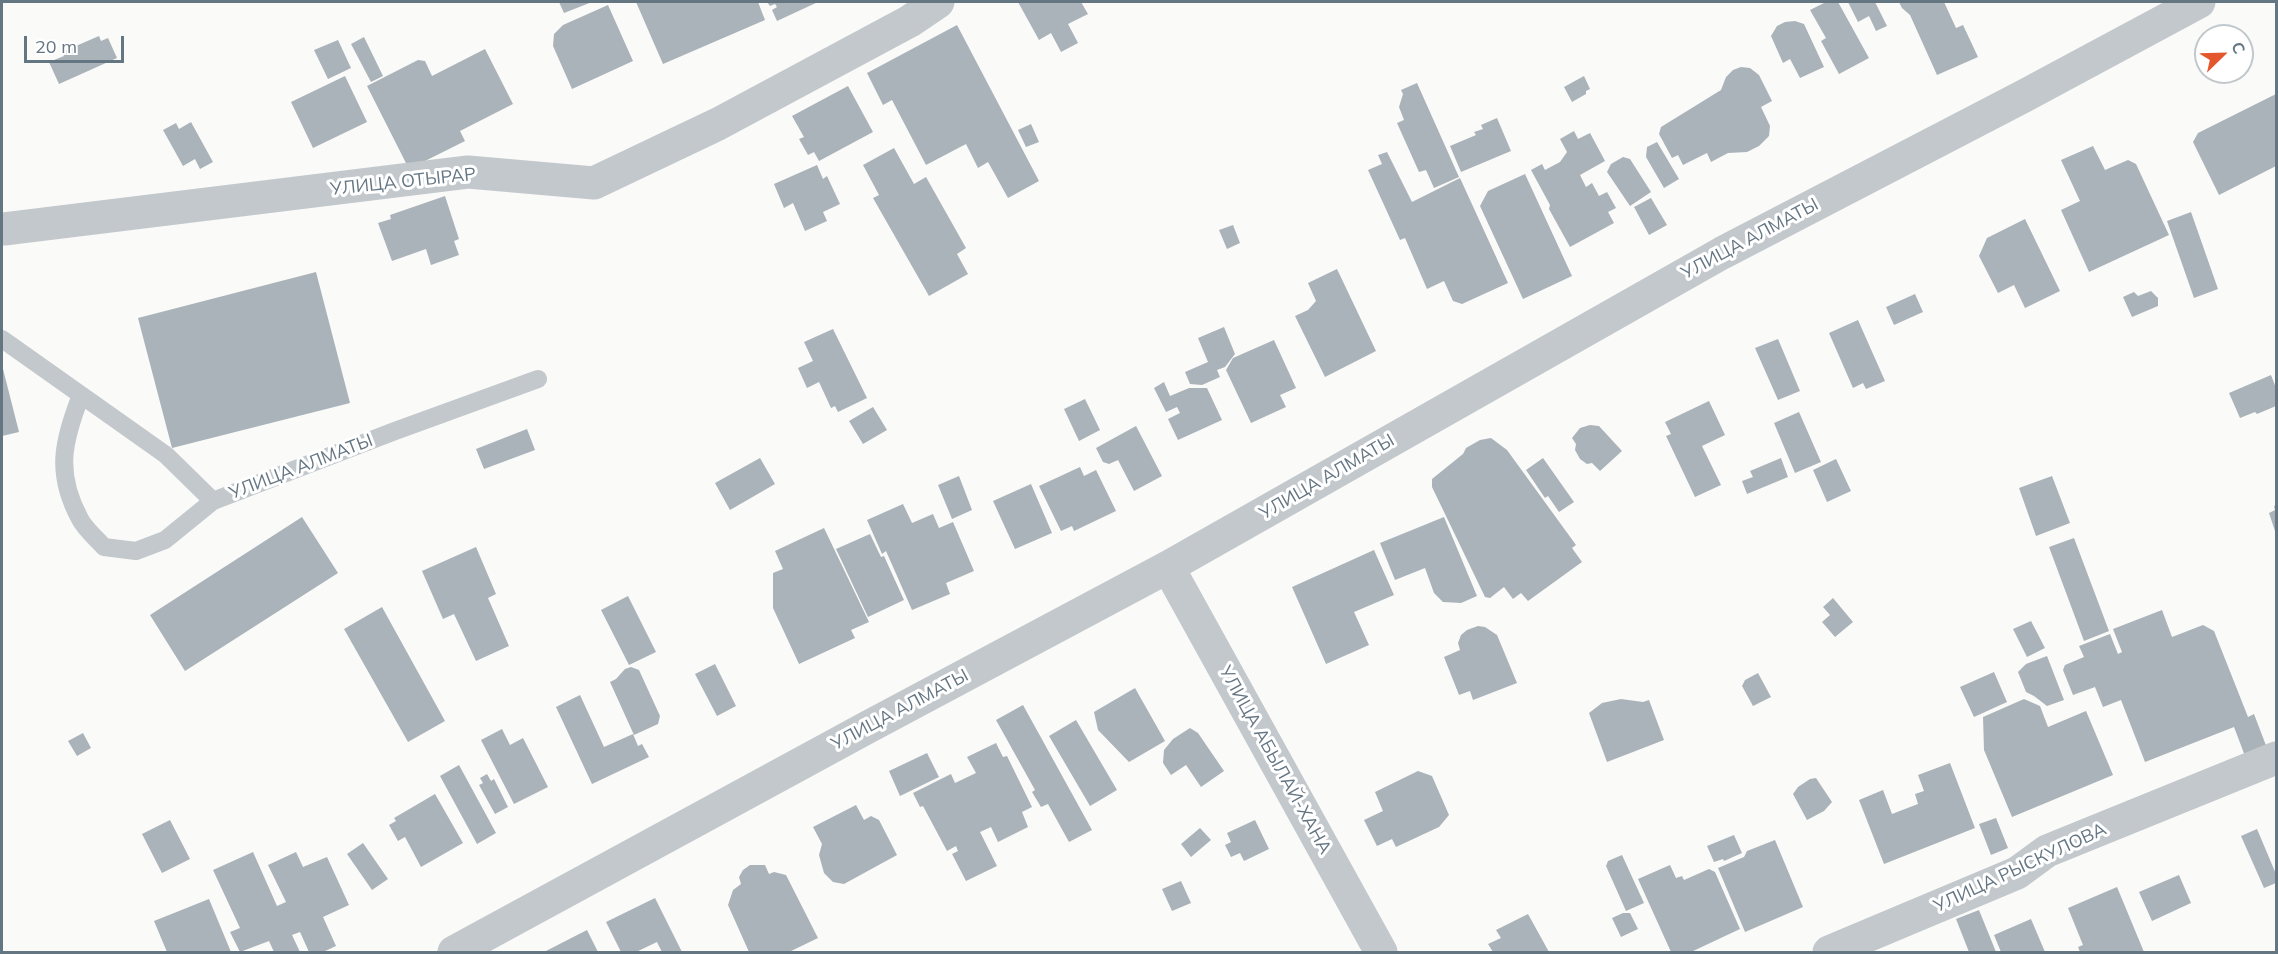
<!DOCTYPE html>
<meta charset="utf-8">
<style>
body{margin:0}
#map{position:relative;width:2278px;height:954px;overflow:hidden;background:#fafaf8;font-family:Mulish,sans-serif}
canvas{display:block}
.frame{position:absolute;inset:0;border:3px solid #657683;pointer-events:none}
.north{position:absolute;left:2194px;top:24px;width:60px;height:60px;box-sizing:border-box;background:#fff;border:2px solid #c1c8cd;border-radius:50%;rotate:67deg;font-size:16px;font-weight:700;line-height:24px;text-align:center;color:#657683}
.north::after{content:'';display:block;margin:auto;width:21px;height:27px;background:#e4572e;clip-path:polygon(50% 0,100% 100%,50% 72%,0 100%)}
.scale{position:absolute;left:24px;top:36px;width:100px;height:27px;box-sizing:border-box;border:3px solid #657683;border-top:0;padding-left:8px;font-size:18px;line-height:21px;white-space:nowrap;color:#657683;-webkit-text-stroke:4px #fff;paint-order:stroke}
</style>
<div id="map">
<canvas width="2278" height="954"></canvas>
<div class="frame"></div>
<div class="north">С</div>
<div class="scale">20 m</div>
</div>
<script>
const g = document.querySelector('canvas').getContext('2d');
g.lineJoin = 'round';
function paint(path, color) { g.fillStyle = color; g.fill(path, 'evenodd'); }
function strokePath(path, color, width, dash) { g.strokeStyle = color; g.lineWidth = width; g.lineCap = dash ? 'butt' : 'round'; g.setLineDash(dash || []); g.stroke(path); }
function write(font, color, halo, rows, align = 'center') {
  g.font = font + ' Mulish,sans-serif'; g.lineWidth = 6; g.setLineDash([]); g.textBaseline = 'middle'; g.strokeStyle = halo; g.fillStyle = color; for (const [text, x, y, turn = 0] of rows) {
    g.save(); g.translate(x, y); g.rotate((+turn || 0) * Math.PI / 180); g.textAlign = isNaN(turn) ? turn : align; if (halo) g.strokeText(text, 0, 0); g.fillText(text, 0, 0); g.restore();
  }
}
const building = new Path2D(`
 M559,2h33l-28,11z
 M636,2h122l7,18 -102,44z
 M767,2h51l-41,19 -5,-11 5,-3 -2,-3 -5,2z
 M1018,2h63l7,12 -20,10 10,19 -17,9 -10,-19 -12,7z
 M1826,2h12l31,56 -30,16 -18,-33 5,-3 -16,-28z
 M1848,2h27l12,24 -11,5 -7,-15 -11,6z
 M1899,2h45l12,26 7,-3 15,32 -41,18 -27,-60 -8,-7z
 M608,5l25,56 -61,28 -19,-43 1,-12 9,-9z
 M1795,21l9,3 20,43 -24,11 -10,-19 -7,4 -12,-27 6,-10 8,-4z
 M957,25l82,156 -31,17 -20,-36 -10,6 -12,-24 -40,21 -34,-65 -9,5 -16,-32z
 M99,36l2,5 7,-3 9,20 -58,26 -10,-22 15,-6 -2,-4z
 M364,37l19,39 -12,6 -20,-38z
 M338,40l13,28 -23,11 -14,-29z
 M485,49l28,55 -53,27 5,10 -56,28 -42,-83 51,-26 7,1 7,15z
 M1741,67l9,1 9,7 13,26 -11,6 9,19 -1,10 -10,10 -12,6 -19,1 -17,9 -4,-9 -24,12 -5,-10 -6,3 -13,-24 2,-7 60,-37 5,-13 7,-7z
 M345,76l22,46 -54,26 -22,-46z
 M1584,76l6,13 -4,2v3l-14,8 -8,-15z
 M1417,83l42,94 -25,11 -8,-18 -7,2 -22,-49 7,-3 -5,-13 4,-13 -2,-4z
 M848,86l25,46 -54,29 -5,-9 -6,3 -9,-16 5,-2 -12,-21z
 M2276,94v72l-57,29 -26,-53 5,-9z
 M1497,118l14,33 -50,21 -11,-26 26,-11 -2,-3 9,-3 -2,-4z
 M191,122l22,40 -13,7 -5,-10 -12,7 -20,-36 13,-7 3,6z
 M1031,124l8,18 -13,5 -8,-17z
 M1574,131l4,8 12,-6 15,28 -25,14 6,12 6,-4 7,13 8,-4 9,16 -8,4 6,11 -44,24 -21,-38 1,-4 -19,-35 11,-6 3,6 15,-8 7,-10 -7,-13z
 M1657,142l22,37 -15,9 -18,-31 1,-10z
 M2093,146l12,24 23,-10 8,4 33,71 -80,37 -28,-62 19,-9 -19,-41z
 M894,148l20,36 12,-7 40,71 -9,6 11,20 -39,22 -56,-98 6,-3 -16,-30z
 M1387,152l25,50 48,-24 48,105 -46,21 -9,-3 -9,-20 -17,8 -22,-51 -5,2 -32,-70 14,-6 -4,-9z
 M1623,157l7,2 21,33 -21,14 -23,-34 4,-8z
 M817,165l6,14 4,-3 13,28 -17,8 4,9 -22,10 -12,-28 -9,5 -10,-24z
 M1525,174l47,102 -49,23 -43,-93 8,-15z
 M445,196l14,43 -5,2 5,14 -28,10 -5,-16 -34,12 -14,-38 13,-4 -1,-4z
 M1651,198l16,27 -18,10 -15,-28z
 M2191,212l27,77 -24,9 -27,-77z
 M2025,219l35,72 -35,17 -11,-23 -16,8 -19,-37 8,-18z
 M1233,225l7,18 -13,6 -8,-19z
 M1337,269l39,82 -51,26 -30,-61 13,-6 8,-9 -8,-18z
 M316,272l34,131 -178,45 -34,-130z
 M2151,291l7,7v8l-26,11 -9,-20 11,-5 4,4z
 M1915,294l8,18 -29,13 -8,-18z
 M1858,320l27,61 -19,8 -3,-6 -10,5 -24,-55z
 M1224,327l11,27 -10,13 -8,3 3,7 -18,8 -12,-1 -5,-12 23,-10 -10,-24z
 M833,329l34,69 -29,14 -3,-6 -4,2 -12,-26 -12,6 -9,-20 15,-7 -9,-19z
 M1778,339l22,52 -22,9 -23,-52z
 M1274,340l22,48 -16,7 6,12 -35,16 -25,-53 7,-12z
 M2,365l17,67 -17,4z
 M2271,375l5,13v18l-19,8 -2,-2 -15,6 -11,-25z
 M1164,382l6,14 19,-8h18l15,32 -44,20 -10,-21 12,-6 -3,-6 -11,5 -12,-24z
 M1085,399l15,31 -21,11 -15,-32z
 M1709,401l16,34 -23,11 19,39 -26,12 -29,-61 5,-2 -6,-12z
 M873,407l14,23 -24,14 -14,-23z
 M1799,412l22,50 -26,11 -21,-50z
 M1590,425l9,1 23,25 -22,20 -8,-8 -5,1 -7,-5 -5,-9 1,-6 -4,-6 8,-10z
 M1136,426l26,50 -28,15 -16,-31 -9,4 -6,-2 -7,-14z
 M527,429l8,21 -51,19 -8,-20z
 M1491,438l16,12 69,95 -4,3 10,14 -54,39 -7,-8 -8,6 -9,-12 -14,11 -5,-1 -53,-110v-8l31,-25 3,-6 14,-8z
 M760,458l15,26 -45,26 -15,-27z
 M1543,458l31,44 -15,10 -11,-16 -3,2 -19,-28z
 M1781,458l7,19 -41,17 -5,-13 11,-4 -3,-6z
 M1836,459l15,32 -24,11 -14,-32z
 M1080,467l4,9 12,-6 20,41 -42,20 -2,-5 -11,5 -22,-45z
 M959,476l13,34 -20,9 -14,-34z
 M2052,476l18,47 -34,13 -17,-48z
 M1031,484l21,49 -37,16 -22,-48z
 M903,504l9,19 21,-9 6,14 14,-6 21,49 -28,12 4,11 -38,16 -26,-59 -4,3 -15,-34z
 M2276,505v29l-7,-21 6,-3 -1,-4z
 M302,517l36,56 -153,98 -35,-56z
 M1444,517l33,79 -16,7 -18,-1 -9,-9 -9,-25 -30,12 -15,-37z
 M824,528l45,94 -18,8 4,8 -56,26 -26,-56v-35l10,-4 -8,-18z
 M870,534l11,23 3,-1 20,44 -36,17 -32,-68z
 M2074,538l35,93 -25,10 -35,-94z
 M476,547l20,47 -8,4 21,48 -33,15 -22,-47 -11,5 -21,-48z
 M1374,550l20,45 -40,17 15,33 -43,19 -34,-77z
 M628,596l28,56 -27,13 -28,-55z
 M1833,598l20,24 -18,15 -13,-15 8,-7 -7,-8z
 M382,607l63,114 -37,21 -64,-113z
 M2162,610l10,27 31,-12 11,6 34,86 6,-3 13,34 -22,8 -11,-29 -89,35 -24,-62 -18,7 -8,-20 -22,8 -10,-25 2,-5 19,-8 -5,-11 31,-12 8,20 4,-2 -9,-23z
 M2031,621l14,27 -18,9 -14,-28z
 M1478,626l7,1 12,8 20,48 -44,17 -3,-9 -11,4 -15,-38 16,-7 -2,-7 3,-8 6,-5z
 M2047,656l17,44 -17,6 -13,-10 -8,-4 -8,-20 8,-8z
 M715,664l21,42 -19,10 -22,-42z
 M631,667l8,3 21,46 -2,8 -24,11 -24,-53 6,-3 9,-10z
 M1994,672l13,30 -33,15 -14,-30z
 M1758,673l13,24 -18,9 -11,-20 3,-6z
 M1135,688l30,53 -36,21 -31,-32 -4,-18z
 M580,695l24,52 29,-13 5,12 4,-2 7,13 -57,27 -36,-77z
 M1621,699l22,3 6,-2 15,40 -57,22 -18,-49 13,-10z
 M2024,699l16,7 8,21 38,-16 27,64 -101,42 -28,-67 -1,-33z
 M1023,705l69,125 -23,12 -21,-38 -7,3 -9,-15 3,-2 -39,-70z
 M1076,720l41,70 -27,16 -41,-70z
 M1190,728l8,5 26,38 -23,16 -15,-22 -15,10 -8,-12 1,-13 9,-11z
 M502,729l8,16 13,-7 25,49 -34,17 -33,-64z
 M83,733l8,15 -14,8 -9,-15z
 M996,743l7,14 4,-1 25,51 -10,5 6,15 -30,15 -7,-15 -11,5 17,34 -31,15 -14,-27 6,-3 -2,-5 -9,5 -24,-45 -3,1 -7,-14 38,-19 4,9 21,-10 -9,-16z
 M927,753l12,24 -39,19 -11,-25z
 M1950,763l25,65 -91,36 -25,-64 24,-10 9,24 26,-10 -3,-10 9,-3 -6,-16z
 M459,765l37,68 -19,11 -37,-68z
 M1418,771l14,5 17,39 -10,12 -43,20 -4,-8 -15,7 -13,-26 19,-9 -8,-19z
 M487,774l4,7 3,-2 14,28 -13,7 -16,-29 4,-2 -3,-5z
 M1816,778l16,24 -8,9 -17,9 -14,-26 5,-7 12,-8z
 M435,794l28,49 -42,24 -16,-30 -7,4 -9,-16 7,-4 -2,-3z
 M856,805l8,15 7,-4 8,4 18,35 -53,29 -11,-2 -9,-9 -5,-18 3,-11 -9,-17z
 M1996,818l12,30 -17,7 -12,-31z
 M170,820l20,39 -28,14 -20,-39z
 M1255,820l14,29 -25,12 -4,-8 -9,4 -6,-12 6,-3 -4,-9z
 M1200,828l11,12 -20,17 -10,-13z
 M2257,829l19,45v9l-12,5 -23,-52z
 M1734,835l8,18 -18,8 -1,-2 -9,3 -7,-16z
 M1775,840l28,67 -58,25 -27,-64 26,-11 3,-6z
 M363,843l25,36 -16,11 -25,-36z
 M253,852l24,54 9,-4 -18,-37 28,-13 7,15 24,-10 22,48 -26,12 13,29 -13,6h-14l-9,-20 -8,3 8,17h-26l-5,-11 -29,11 -10,-20 10,-4 -27,-58z
 M1622,855l22,48 -18,8 -20,-45 2,-5z
 M750,865h15l4,9 5,-2 12,3 32,63 -29,14h-40l-21,-47 5,-15 8,-6 -2,-7 4,-7z
 M1670,865l6,13 6,-2 2,4 25,-11 6,3 25,57 -49,23h-20l-33,-73z
 M2179,875l12,28 -39,18 -13,-29z
 M1181,881l10,22 -19,8 -10,-22z
 M2117,887l27,65h-64l-2,-5 5,-2 -15,-37z
 M655,898l27,54h-20l-5,-10 -21,10h-15l-15,-30z
 M209,899l22,53h-64l-13,-31z
 M1979,910l17,42h-27l-13,-33z
 M1623,913h7l8,16 -17,8 -9,-19z
 M1528,914l21,38h-56l-5,-8 13,-6 -5,-8z
 M2031,919l14,33h-44l-7,-17z
 M587,930l11,22h-54z`);
const lane = new Path2D(`
 M2,339l164,116 47,46 182,-70 143,-52
 M81,395c-18,46 -26,78 -1,124 5,10 16,19 24,28l32,4 29,-11 48,-39`);
const street = new Path2D(`
 M4,229l464,-57 126,11 124,-59 192,-103 28,-19
 M1168,567l213,385
 M454,952l414,-225 300,-160 554,-314 302,-157 175,-94
 M1829,952l188,-79 30,-22 229,-93`);
const streetNames = [
 ["УЛИЦА ОТЫРАР",403,182,-6],
 ["УЛИЦА АЛМАТЫ",1750,239,-28],
 ["УЛИЦА АЛМАТЫ",301,467,-21],
 ["УЛИЦА АЛМАТЫ",1327,477,-30],
 ["УЛИЦА АЛМАТЫ",900,710,-28],
 ["УЛИЦА АБЫЛАЙ-ХАНА",1275,760,61],
 ["УЛИЦА РЫСКУЛОВА",2020,868,-25]
];
paint(building, '#aab3b9');
strokePath(lane, '#c3c8cc', 18);
strokePath(street, '#c3c8cc', 33);
write('18px', '#657683', '#fff', streetNames);
</script>
